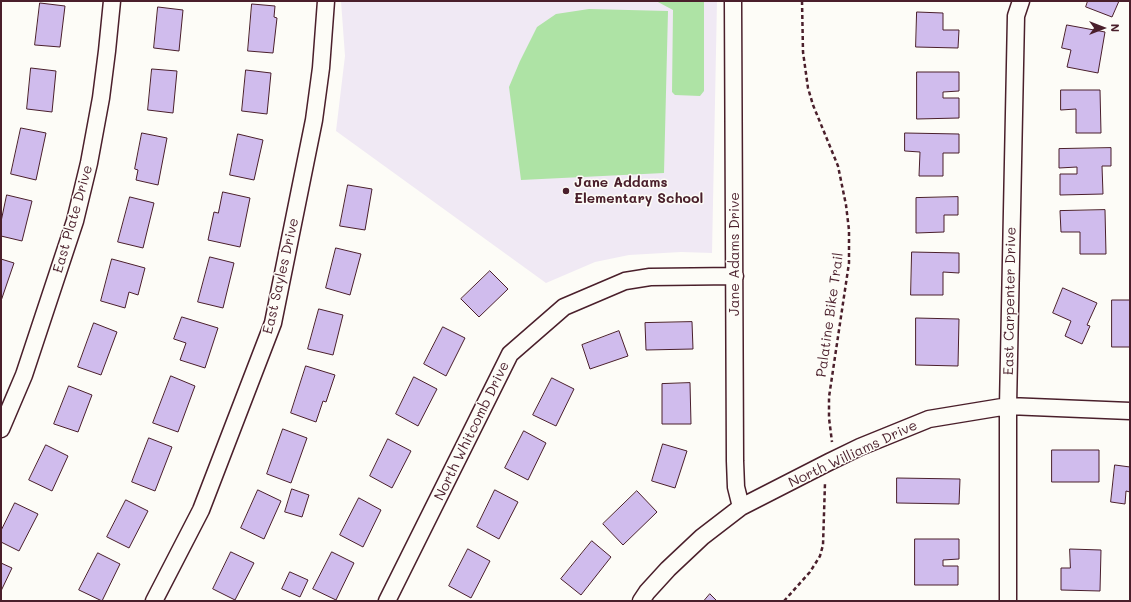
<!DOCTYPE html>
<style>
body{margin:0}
#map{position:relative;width:1131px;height:602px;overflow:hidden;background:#fdfcf7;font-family:Mali,sans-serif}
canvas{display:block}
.frame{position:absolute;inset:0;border:2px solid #4a1f2b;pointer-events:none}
.north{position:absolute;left:1083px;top:8px;width:40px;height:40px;-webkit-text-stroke:3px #fdfcf7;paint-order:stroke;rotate:90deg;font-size:11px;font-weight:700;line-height:16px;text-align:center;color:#4a1f2b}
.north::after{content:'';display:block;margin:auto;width:14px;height:18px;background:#4a1f2b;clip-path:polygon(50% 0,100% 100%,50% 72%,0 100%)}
</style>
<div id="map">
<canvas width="1131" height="602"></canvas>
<div class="frame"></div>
<div class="north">N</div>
</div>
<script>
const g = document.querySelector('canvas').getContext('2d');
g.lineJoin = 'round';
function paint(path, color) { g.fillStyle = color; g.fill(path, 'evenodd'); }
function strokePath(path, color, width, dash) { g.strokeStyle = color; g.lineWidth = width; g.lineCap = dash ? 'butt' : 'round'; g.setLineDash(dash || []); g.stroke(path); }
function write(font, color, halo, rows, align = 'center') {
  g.font = font + ' Mali,sans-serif'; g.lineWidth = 3; g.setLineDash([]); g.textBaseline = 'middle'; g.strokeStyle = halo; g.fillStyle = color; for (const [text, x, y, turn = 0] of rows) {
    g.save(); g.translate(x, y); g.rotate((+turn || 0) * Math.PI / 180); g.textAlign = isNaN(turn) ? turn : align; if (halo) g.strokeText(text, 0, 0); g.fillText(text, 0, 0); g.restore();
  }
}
const built = new Path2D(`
 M341,1h376l-5,252 -31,-1 -52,3 -34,7 -49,21 -210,-152 9,-75z`);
const green = new Path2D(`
 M656,1h48v90l-4,5 -25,-1 -3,-3 1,-82z
 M589,9l79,2 -4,162 -143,7 -12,-93 11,-26 17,-34 19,-13z`);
const building = new Path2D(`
 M1088,1h31l-7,16 -26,-10z
 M40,3l25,3 -5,41 -25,-2z
 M252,4l23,2 -1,11 3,1 -4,35 -25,-2z
 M158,7l25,3 -4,41 -25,-3z
 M917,12l26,1v17h16l-1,18 -42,-1z
 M1067,25l38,7 -7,41 -31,-6 4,-17 -9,-2z
 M31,68l25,3 -4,41 -25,-3z
 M152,69l25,2 -4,42 -25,-3z
 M246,70l25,3 -4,41 -25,-3z
 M917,72h42v19l-16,1v6h16v20l-42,1z
 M1061,90h39l1,43h-25v-24l-15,1z
 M21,128l25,5 -10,47 -25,-6z
 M142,133l25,5 -9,47 -22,-5 2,-10 -3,-1z
 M905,133l54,1v19h-16v23h-24l1,-24 -15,-1z
 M238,134l25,6 -9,40 -24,-5z
 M1111,148v18h-9l1,28 -43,1v-21h17v-7l-18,1v-19z
 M348,185l24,4 -7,41 -25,-4z
 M223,192l27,6 -10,49 -32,-7 6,-28 4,1z
 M7,195l25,6 -10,40 -21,-5v-14z
 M130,197l24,6 -11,45 -25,-6z
 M958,197v18h-14v17l-28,1v-35z
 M1105,210l1,44h-26v-22h-19l-1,-21z
 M336,248l25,6 -11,41 -24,-7z
 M912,252l47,1v20l-16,-1v23h-32z
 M210,257l24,6 -11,45 -25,-6z
 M1,259l13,4 -13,38z
 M112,259l33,9 -7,27 -9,-3 -4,16 -24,-7z
 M490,271l18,18 -29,28 -18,-18z
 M1063,288l34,15 -10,22 3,1 -8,18 -17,-8 6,-15 -18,-8z
 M1112,300h18v47h-18z
 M319,309l24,6 -10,40 -25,-6z
 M182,317l36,11 -13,40 -25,-8 6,-17 -12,-4z
 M916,318l43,1 -1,47 -42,-1z
 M692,322l1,27 -47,1 -1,-27z
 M94,323l23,9 -16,43 -23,-8z
 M443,327l22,11 -19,38 -22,-12z
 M619,331l9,25 -38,13 -8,-24z
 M306,366l29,9 -9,27 -3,-1 -7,21 -25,-9z
 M171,376l24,10 -17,46 -25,-9z
 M414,377l23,12 -19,37 -22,-12z
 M552,378l22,11 -18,37 -23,-11z
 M690,383l1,41h-29v-40z
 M69,386l23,9 -14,37 -24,-8z
 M283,429l24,9 -16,45 -24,-9z
 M524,431l22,12 -18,37 -23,-12z
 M149,438l23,9 -17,44 -23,-9z
 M388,439l23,12 -19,37 -22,-12z
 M663,444l24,7 -12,37 -23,-7z
 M46,445l22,11 -16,35 -23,-11z
 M1052,450h47v32h-47z
 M1115,465l15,2v25l-4,-1 -1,13 -14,-2z
 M897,478l63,1 -1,25 -62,-1z
 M292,489l17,6 -7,22 -17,-5z
 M258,490l23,11 -17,38 -23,-11z
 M495,490l23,12 -19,37 -22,-12z
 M637,491l20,21 -34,33 -20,-21z
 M359,498l22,12 -18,37 -23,-12z
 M126,500l22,11 -19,37 -22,-11z
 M15,503l23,11 -19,37 -18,-9v-11z
 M915,539h44v20l-16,1v6h15v19h-43z
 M592,541l19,16 -30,38 -20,-16z
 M468,549l22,12 -19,37 -22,-12z
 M1070,549l31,1 -1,41 -39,-1v-22h9z
 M231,552l23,11 -19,37 -22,-11z
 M332,552l22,11 -18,37 -23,-11z
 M98,553l22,11 -18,37 -23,-11z
 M1,563l11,5 -11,23z
 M290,572l18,8 -8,17 -18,-8z
 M710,594l7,7h-13z`);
const path = new Path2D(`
 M802,1l1,51 5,36 5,17 25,61 8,39 3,25v33l-20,134v21l3,24
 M784,601l26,-29 10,-16 3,-11 2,-62`);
const street = new Path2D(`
 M733,1l2,460 1,26 5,20
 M1,429l23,-54 51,-154 14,-58 12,-65 6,-47 5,-50
 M154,601l47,-91 72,-187 41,-203 7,-52 5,-67
 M387,601l123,-247 54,-47 61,-26 25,-4 85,-1
 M641,601l6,-9 21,-23 34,-32 39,-30 88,-45 31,-15 69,-28 79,-13 122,5
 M1008,601v-195l8,-390 5,-15`);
const markers = [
 [566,191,4,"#4a1f2b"]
];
const poiNames = [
 ["Jane Addams",574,183],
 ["Elementary School",574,199]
];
const streetNames = [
 ["East Plate Drive",73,219,-74],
 ["Jane Adams Drive",735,254,-90],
 ["East Sayles Drive",281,276,-77],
 ["East Carpenter Drive",1010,301,-89],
 ["Palatine Bike Trail",830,315,-82],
 ["North Whitcomb Drive",472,431,-64],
 ["North Williams Drive",853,454,-25]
];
paint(built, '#f0e9f4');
paint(green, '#aee3a5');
paint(building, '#d0bced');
strokePath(building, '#4a1f2b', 1);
strokePath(street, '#4a1f2b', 19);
strokePath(path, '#4a1f2b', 2.5, [4, 3]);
strokePath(street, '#fdfcf7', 16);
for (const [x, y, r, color] of markers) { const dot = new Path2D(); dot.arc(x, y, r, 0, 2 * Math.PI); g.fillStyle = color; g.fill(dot); strokePath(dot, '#fdfcf7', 1.5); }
write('bold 14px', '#4a1f2b', '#fdfcf7', poiNames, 'left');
write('14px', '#4a1f2b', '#fdfcf7', streetNames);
</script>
